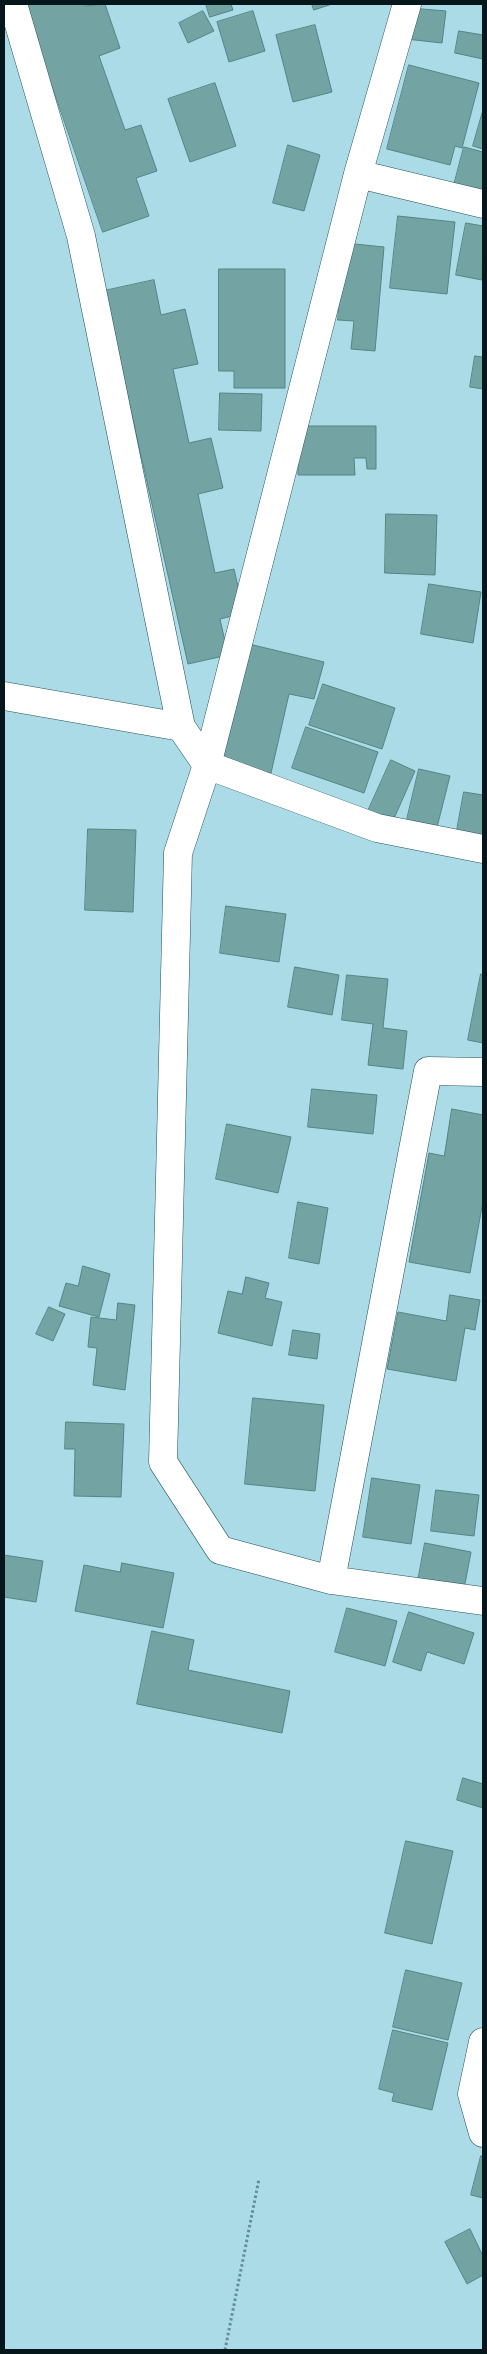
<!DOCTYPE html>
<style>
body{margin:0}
#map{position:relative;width:487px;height:2354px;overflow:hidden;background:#aadbe7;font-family:"PT Sans Narrow",sans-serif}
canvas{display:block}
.frame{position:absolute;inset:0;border:5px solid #05171b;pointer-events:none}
</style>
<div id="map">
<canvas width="487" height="2354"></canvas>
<div class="frame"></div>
</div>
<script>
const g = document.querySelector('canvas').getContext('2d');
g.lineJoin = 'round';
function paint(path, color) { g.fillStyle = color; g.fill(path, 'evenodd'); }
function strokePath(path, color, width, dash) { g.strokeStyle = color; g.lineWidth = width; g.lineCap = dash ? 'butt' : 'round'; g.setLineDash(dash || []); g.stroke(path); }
const building = new Path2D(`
 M24,4h59l1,2 21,-2 15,44 -21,8 26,74 16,-5 16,46 -21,7 13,38 -46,16z
 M206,4h25l2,6 -23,7z
 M312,4h20l-18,6z
 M410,8l36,3 -4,32 -36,-4z
 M203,11l11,20 -26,12 -9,-20z
 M253,11l12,40 -36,11 -12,-40z
 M315,25l17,67 -39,10 -17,-67z
 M459,31l24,4v24l-28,-6z
 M409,65l70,18 -17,65 -7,-2 -5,19 -63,-16z
 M215,83l21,63 -46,16 -22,-63z
 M483,110v39l-10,-3z
 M288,145l32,10 -16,56 -31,-8z
 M464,147l19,5v41l-29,-8z
 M398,216l57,6 -8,72 -57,-6z
 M466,223l17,3 -1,54 -26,-5z
 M345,243l39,4 -9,104 -24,-2 3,-28 -16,-1z
 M219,269h66v119h-51v-17h-15z
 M154,280l7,35 24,-6 13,55 -25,5 16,74 22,-5 12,50 -25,6 17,79 19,-4 10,44 -24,6 8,36 -40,9 -84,-373z
 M475,356l8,1v32l-13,-2z
 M220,393l42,1 -1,37 -42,-1z
 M304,426h72v43h-9l-1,-11h-12l1,17h-57v-34z
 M386,514l51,1 -2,60 -50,-2z
 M429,584l52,8 -8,51 -52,-9z
 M249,644l75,18 -10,37 -25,-5 -18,79 -49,-11z
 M323,684l72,24 -13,41 -73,-24z
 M306,727l72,25 -14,41 -72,-25z
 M391,760l24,11 -23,52 -24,-12z
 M419,769l31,7 -15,59 -30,-7z
 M464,792l19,3v51l-28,-5z
 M88,829l48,1 -3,82 -48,-2z
 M226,906l60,8 -7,48 -59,-9z
 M295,967l44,8 -7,40 -44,-8z
 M481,974h2v69l-15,-3z
 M347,975l41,4 -5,49 24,3 -4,38 -35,-4 5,-41 -31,-4z
 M312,1089l65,6 -4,39 -65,-7z
 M452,1109l31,6v86l-13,72 -61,-11 20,-109 15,3z
 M227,1124l64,13 -13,56 -62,-14z
 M298,1202l30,6 -9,56 -30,-6z
 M83,1266l27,8 -11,43 -40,-11 7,-23 12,3z
 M246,1277l23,6 -4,15 17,4 -10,44 -54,-13 10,-42 14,3z
 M450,1295l30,5 -5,30 -10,-2 -9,53 -69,-12 11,-57 48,9z
 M118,1303l17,2 -10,85 -32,-5 4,-37 -9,-1 3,-30 25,3z
 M49,1307l16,7 -12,27 -17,-7z
 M293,1330l27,4 -3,25 -28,-4z
 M253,1398l71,7 -9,86 -70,-7z
 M66,1422l58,2 -3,73 -47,-1 1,-47h-10z
 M372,1478l48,7 -9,59 -48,-7z
 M436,1490l43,5 -5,41 -43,-5z
 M425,1543l46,9 -7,37 -46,-8z
 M4,1555l39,6 -7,41 -32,-5z
 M122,1563l52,10 -11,55 -88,-17 9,-46 36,7z
 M347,1608l50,13 -12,45 -50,-14z
 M409,1612l65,21 -10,31 -37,-12 -6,19 -28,-9z
 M152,1631l42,9 -6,30 102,21 -8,42 -145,-29z
 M463,1778l20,6v24l-26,-8z
 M406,1841l47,10 -21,93 -47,-11z
 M406,1970l56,13 -14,57 -55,-13z
 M393,2030l55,13 -16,67 -40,-9 2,-8 -15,-4z
 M481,2156l2,1v41l-12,-3z
 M470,2229l13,27v19l-16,9 -22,-42z`);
const path = new Path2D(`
 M225,2350l34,-171`);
const minor = new Path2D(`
 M13,4l68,232 100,491
 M407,4l-49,170 125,30
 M358,174l-151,591 -29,88 -15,609 57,88 111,30 152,21
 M4,696l177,31 26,38 170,63 106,21
 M331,1580l97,-509 55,1
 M483,2042l-11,52 11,39`);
paint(building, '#73a4a3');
strokePath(building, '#548584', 1);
strokePath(minor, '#24525c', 29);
strokePath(path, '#688c95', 3, [2.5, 2.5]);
strokePath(minor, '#fff', 28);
</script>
